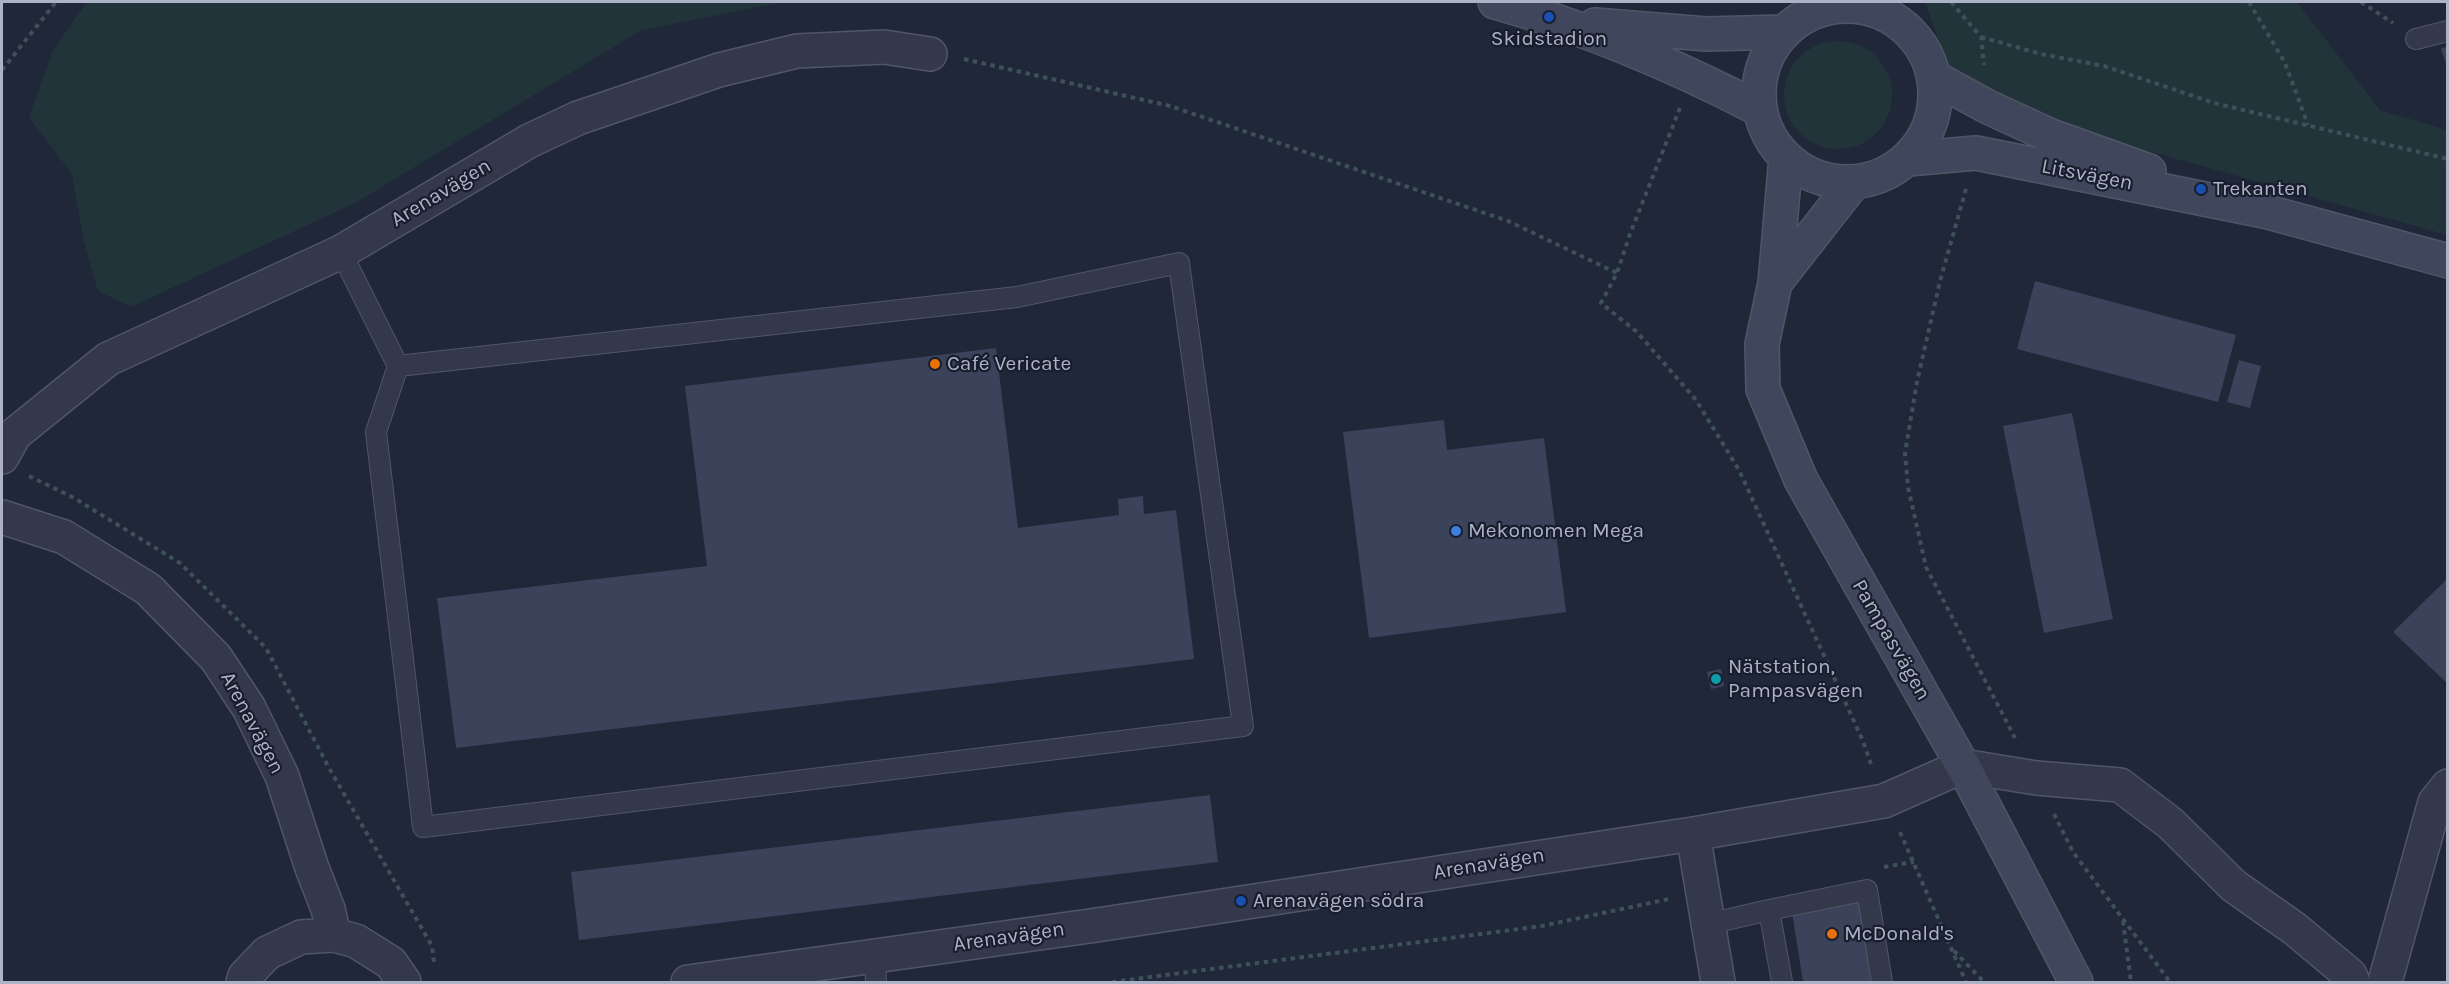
<!DOCTYPE html>
<meta charset="utf-8">
<style>
body{margin:0}
#map{position:relative;width:2449px;height:984px;overflow:hidden;background:#1f2739;font-family:Karla,sans-serif}
canvas{display:block}
.frame{position:absolute;inset:0;border:3px solid #adb3c6;pointer-events:none}
</style>
<div id="map">
<canvas width="2449" height="984"></canvas>
<div class="frame"></div>
</div>
<script>
const g = document.querySelector('canvas').getContext('2d');
g.lineJoin = 'round';
function paint(path, color) { g.fillStyle = color; g.fill(path, 'evenodd'); }
function strokePath(path, color, width, dash) { g.strokeStyle = color; g.lineWidth = width; g.lineCap = dash ? 'butt' : 'round'; g.setLineDash(dash || []); g.stroke(path); }
function write(font, color, halo, rows, align = 'center') {
  g.font = font + ' Karla,sans-serif'; g.lineWidth = 4.5; g.setLineDash([]); g.textBaseline = 'middle'; g.strokeStyle = halo; g.fillStyle = color; for (const [text, x, y, turn = 0] of rows) {
    g.save(); g.translate(x, y); g.rotate((+turn || 0) * Math.PI / 180); g.textAlign = isNaN(turn) ? turn : align; if (halo) g.strokeText(text, 0, 0); g.fillText(text, 0, 0); g.restore();
  }
}
const green = new Path2D(`
 M87,2h698l-143,28 -287,173 -224,104 -33,-16 -14,-48 -12,-69 -43,-57 24,-67z
 M1925,2h372l83,108 67,20v105l-391,-110 -62,-21 -47,-40z
 M1784 95a54 54 0 1 1 108 0a54 54 0 1 1-108 0Z`);
const building = new Path2D(`
 M2448,46v20h-1l-6,-17z
 M2035,281l201,54 -18,67 -201,-53z
 M996,348l22,180 101,-13 -1,-16 25,-3 1,18 32,-4 18,149 -738,89 -19,-150 270,-32 -22,-180z
 M2239,360l22,6 -11,42 -23,-6z
 M2072,413l41,206 -69,14 -41,-207z
 M1444,420l3,30 97,-12 22,174 -197,26 -26,-206z
 M2448,578v106l-55,-52z
 M1721,669l3,17 -13,3 -4,-17z
 M1210,795l8,67 -639,78 -8,-68z
 M1863,900l14,82h-74l-11,-70z`);
const path = new Path2D(`
 M1951,2l30,35 3,28
 M2249,2l36,61 23,62
 M2361,2l32,21
 M1981,37l60,17 63,12 110,37 234,56
 M964,59l206,47 338,115 109,52
 M2,70l54,-68
 M1680,108l-50,126 -13,39 -16,30 36,29 59,68 43,70 124,271 9,26
 M1966,189l-26,92 -23,101 -12,71 3,34 18,80 89,171
 M29,476l45,22 106,65 86,85 63,120 103,178 2,16
 M2054,814l19,38 97,130
 M1900,832l66,150
 M1884,867l30,-5
 M2123,921l8,61
 M1954,951l30,31
 M1112,982l430,-56 127,-27`);
const lane = new Path2D(`
 M2416,39l32,-8
 M341,252l57,114 619,-69 162,-34 64,463 -820,101 -47,-395 22,-66
 M1769,910l98,-20 15,92
 M1707,923h6l56,-13 13,72
 M875,957l1,25`);
const street = new Path2D(`
 M2,457l13,-23 93,-75 233,-107 188,-111 49,-23 141,-48 78,-19 87,-4 46,7
 M2,517l62,20 84,52 68,69 33,50 33,68 30,92 16,41 6,26
 M1693,834l25,148
 M243,982l2,-6 22,-23 34,-16 33,-2 22,6 35,22 13,19
 M688,982l409,-57 596,-91 191,-33 79,-35 73,12 84,7 50,38 64,63 61,43 55,46 3,7
 M2385,982l50,-180 13,-16`);
const secondary = new Path2D(`
 M1495,2c92,26 179,63 264,107
 M1759 94a88 88 0 1 1 176 0a88 88 0 1 1-176 0Z
 M1595,25l111,9 78,-2
 M1935,78l53,29 63,29 98,35
 M1786,157l-11,126 -13,61 1,45 38,91 162,286 113,216
 M1908,159l68,-6 288,58 184,50
 M1775,283l79,-101`);
const markers = [
 [1549,17,6,"#1a4fb4"],
 [2201,189,6,"#1a4fb4"],
 [935,364,6,"#e8710a"],
 [1456,531,6,"#3f7fe0"],
 [1716,679,6,"#0f9aa8"],
 [1241,901,6,"#1a4fb4"],
 [1832,934,6,"#e8710a"]
];
const poiNames = [
 ["Skidstadion",1549,39,"center"],
 ["Trekanten",2213,189],
 ["Café Vericate",947,364],
 ["Mekonomen Mega",1468,531],
 ["Nätstation,",1728,667],
 ["Pampasvägen",1728,691],
 ["Arenavägen södra",1253,901],
 ["McDonald's",1844,934]
];
const streetNames = [
 ["Litsvägen",2087,175,11],
 ["Arenavägen",441,193,-31],
 ["Pampasvägen",1891,640,60],
 ["Arenavägen",252,723,62],
 ["Arenavägen",1489,864,-9],
 ["Arenavägen",1009,937,-8]
];
paint(green, '#21343a');
paint(building, '#3a435a');
strokePath(lane, '#505667', 22);
strokePath(street, '#505667', 36);
strokePath(secondary, '#505667', 36);
strokePath(path, '#3e5158', 4, [4.5, 4.5]);
strokePath(lane, '#33394a', 20);
strokePath(street, '#33394a', 33);
strokePath(secondary, '#40475d', 33);
for (const [x, y, r, color] of markers) { const dot = new Path2D(); dot.arc(x, y, r, 0, 2 * Math.PI); g.fillStyle = color; g.fill(dot); strokePath(dot, '#181e2e', 2); }
write('21px', '#adb3c6', '#181e2e', poiNames, 'left');
write('21px', '#adb3c6', '#181e2e', streetNames);
</script>
